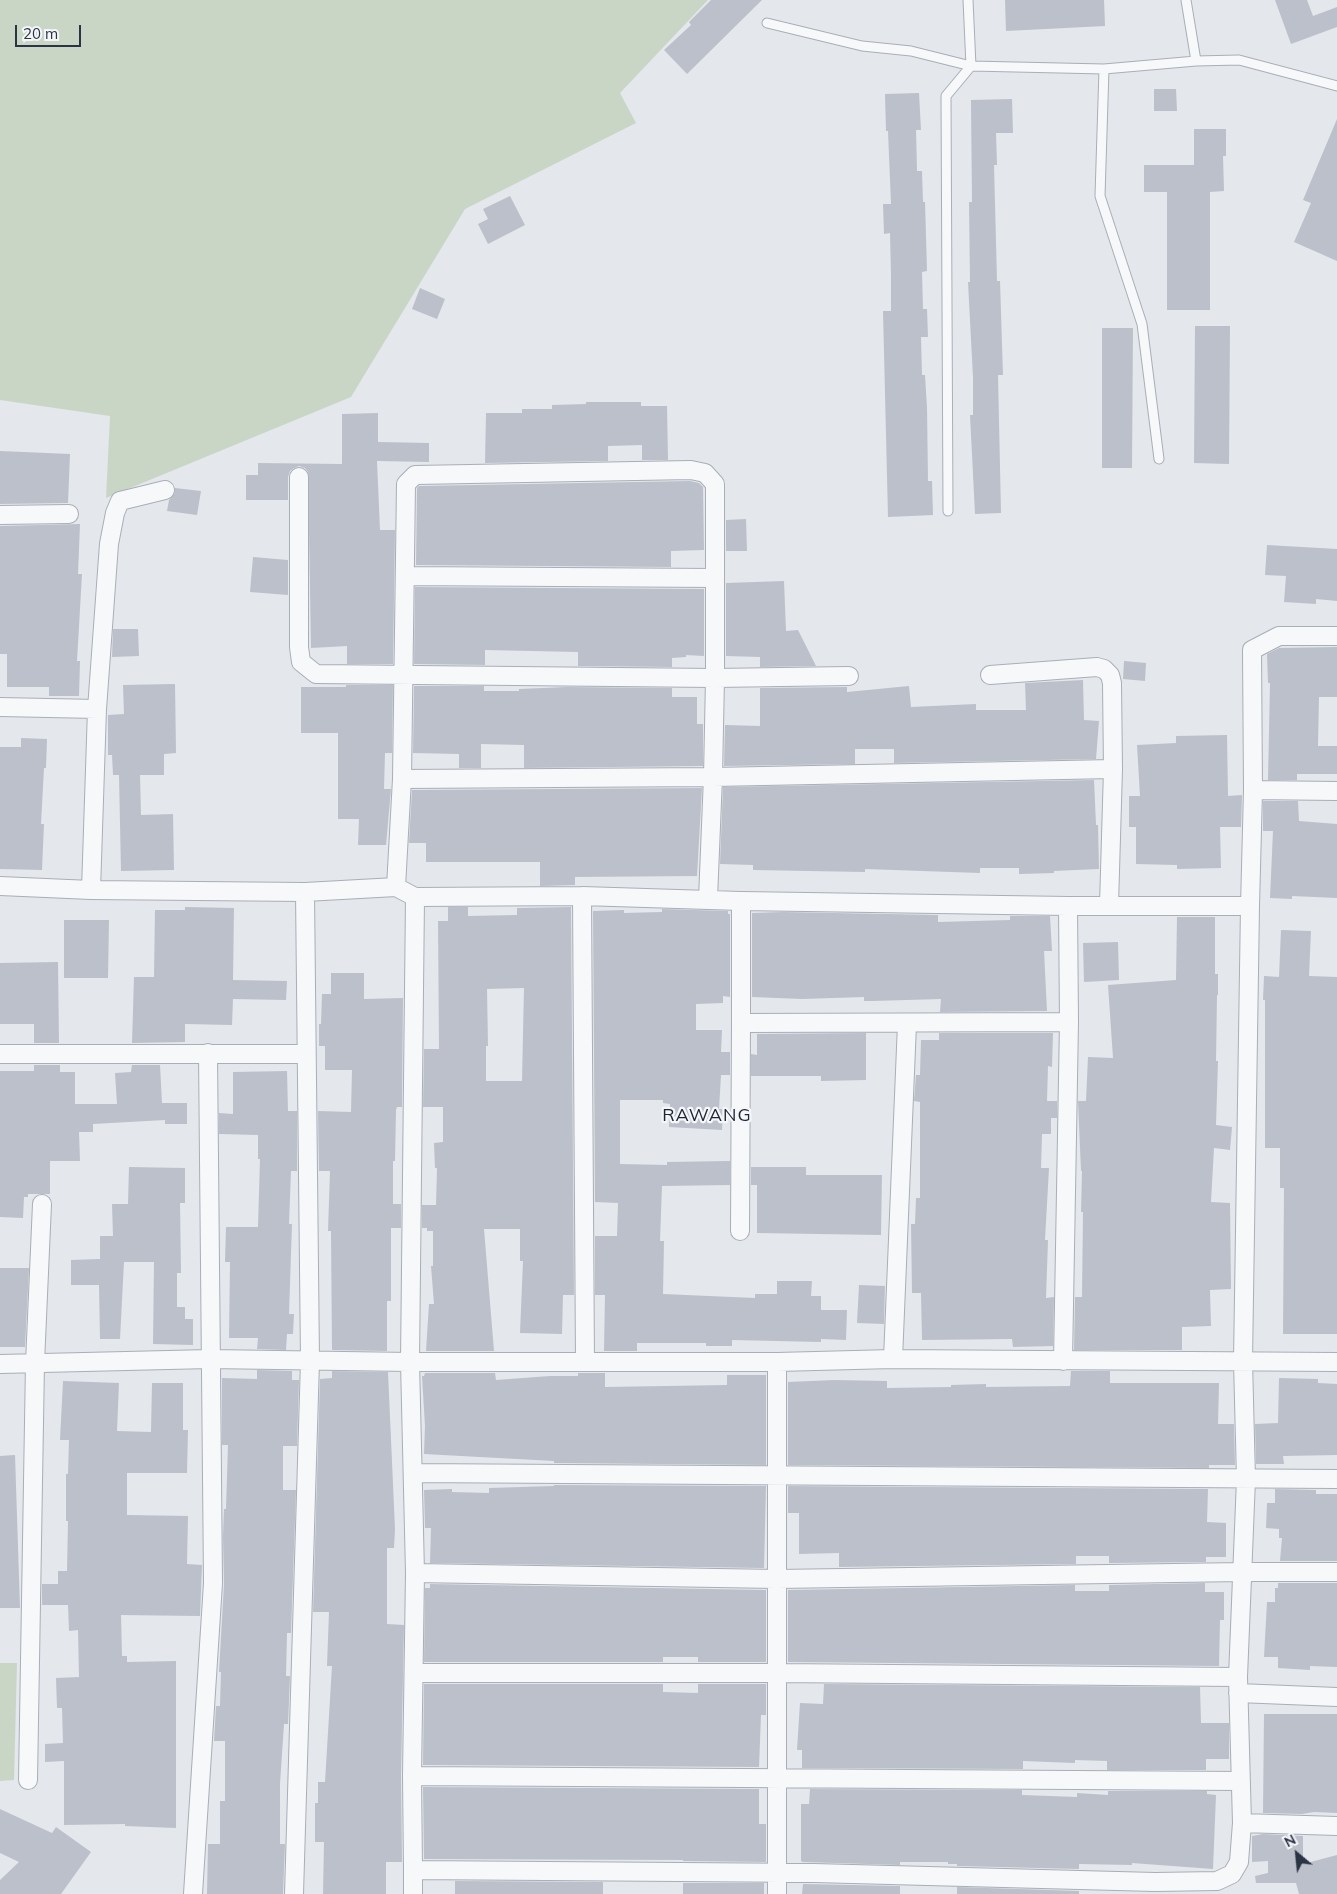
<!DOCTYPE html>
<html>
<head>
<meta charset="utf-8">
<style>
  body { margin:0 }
  #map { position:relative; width:1337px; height:1894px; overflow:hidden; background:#e4e7ec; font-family:Mulish,sans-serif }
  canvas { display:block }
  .north { position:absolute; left:1272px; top:1829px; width:50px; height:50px; -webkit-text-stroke:4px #f4f6f9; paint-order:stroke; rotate:332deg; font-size:14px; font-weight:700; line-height:20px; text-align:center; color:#2b3445 }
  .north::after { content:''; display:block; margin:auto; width:18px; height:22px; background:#2b3445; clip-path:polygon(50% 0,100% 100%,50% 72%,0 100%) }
  .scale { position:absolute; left:15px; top:25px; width:66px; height:22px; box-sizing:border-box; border:2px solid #2b3445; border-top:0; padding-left:6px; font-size:15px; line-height:18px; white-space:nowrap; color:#2b3445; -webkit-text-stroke:4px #f4f6f9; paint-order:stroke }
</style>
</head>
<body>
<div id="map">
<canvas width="1337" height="1894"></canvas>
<div class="north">N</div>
<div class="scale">20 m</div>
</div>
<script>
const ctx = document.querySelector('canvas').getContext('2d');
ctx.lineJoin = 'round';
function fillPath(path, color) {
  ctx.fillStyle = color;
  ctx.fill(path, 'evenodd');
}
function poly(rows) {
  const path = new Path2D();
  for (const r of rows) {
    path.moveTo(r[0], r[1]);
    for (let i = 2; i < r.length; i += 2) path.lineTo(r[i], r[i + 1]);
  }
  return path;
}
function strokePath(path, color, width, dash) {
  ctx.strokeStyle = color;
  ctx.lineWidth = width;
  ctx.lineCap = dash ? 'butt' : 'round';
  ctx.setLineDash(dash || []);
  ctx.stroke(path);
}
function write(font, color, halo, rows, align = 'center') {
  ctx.font = font + ' Mulish,sans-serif';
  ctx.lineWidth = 4.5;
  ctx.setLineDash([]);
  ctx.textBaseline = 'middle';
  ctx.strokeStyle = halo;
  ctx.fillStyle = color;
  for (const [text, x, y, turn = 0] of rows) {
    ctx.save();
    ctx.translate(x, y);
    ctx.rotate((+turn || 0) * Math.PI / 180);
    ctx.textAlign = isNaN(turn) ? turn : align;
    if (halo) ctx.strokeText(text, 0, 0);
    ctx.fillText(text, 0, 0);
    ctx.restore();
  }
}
fillPath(poly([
  [0,0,708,0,620,93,636,123,465,209,351,397,106,498,110,416,0,400],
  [0,1663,17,1663,14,1780,0,1781]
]), '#c9d6c5');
fillPath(poly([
  [711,0,762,0,687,74,664,50,691,25,689,22],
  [1005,0,1104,0,1105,26,1006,31],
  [1275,0,1307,0,1313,16,1337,7,1337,27,1291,44],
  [1154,89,1176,89,1177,111,1154,111],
  [919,93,921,130,916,130,917,171,922,171,923,202,925,202,927,271,922,272,923,309,927,309,928,337,921,337,922,375,925,375,927,408,928,481,932,481,933,515,888,517,883,311,891,311,891,275,890,233,884,234,883,204,891,204,888,131,886,131,885,94],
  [1012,99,1013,133,996,133,997,165,994,165,997,281,1000,281,1003,375,998,375,1001,513,975,514,970,415,973,415,973,378,968,282,970,282,969,202,972,202,971,100],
  [1337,119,1337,261,1294,242,1311,203,1303,200],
  [1194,129,1226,129,1226,156,1223,156,1224,191,1210,192,1210,310,1167,310,1167,192,1144,192,1144,165,1194,165],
  [510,196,525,225,488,244,478,224,488,219,483,209],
  [420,288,445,299,437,319,412,309],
  [1195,326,1230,326,1229,464,1194,463],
  [1102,328,1133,328,1132,468,1102,468],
  [586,402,641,402,641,406,667,406,668,460,642,460,642,445,608,446,608,461,485,463,486,413,522,413,522,409,552,409,552,405,586,404],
  [378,413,378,442,429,443,429,462,377,461,380,530,395,530,393,664,347,664,347,646,311,648,308,472,305,468,299,466,294,468,290,471,288,477,288,500,246,500,246,475,258,475,258,463,342,464,342,414],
  [0,451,70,454,68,503,0,504],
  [690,481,699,483,703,487,704,550,671,551,671,567,416,565,417,488,419,486],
  [175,488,201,491,197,515,167,511,169,500,175,493],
  [746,519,747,551,726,551,726,520],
  [80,524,78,574,82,574,77,661,80,661,79,696,49,696,49,687,7,687,7,654,0,654,0,526],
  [1267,545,1337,549,1337,601,1316,599,1316,604,1284,602,1286,576,1265,575],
  [253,557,288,560,288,595,250,592],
  [784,581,786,631,798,630,816,666,760,667,760,657,726,656,726,583],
  [415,587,704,589,704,656,686,655,686,657,672,658,672,667,578,666,578,652,485,650,485,665,414,664],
  [113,629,138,629,139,656,112,657],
  [1337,647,1337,697,1319,697,1318,746,1337,746,1337,774,1297,774,1297,780,1268,780,1270,683,1268,683,1267,654,1279,648],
  [1124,661,1146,663,1145,681,1123,679],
  [1083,680,1084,720,1099,721,1096,759,894,763,894,749,855,749,855,764,724,766,725,725,760,726,760,688,847,687,847,692,909,686,911,707,976,704,976,710,1026,710,1025,683],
  [175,684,176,753,164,754,164,775,140,775,141,815,173,814,174,870,121,871,119,775,113,775,112,755,108,755,108,715,124,714,123,685],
  [346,685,393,685,392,753,385,753,384,789,391,789,386,845,358,845,359,819,338,819,338,733,301,733,301,687,346,687],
  [414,686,484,686,484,691,519,691,519,689,566,687,672,688,672,697,697,697,697,724,703,724,703,766,524,768,524,745,481,744,481,768,459,768,459,754,413,753],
  [1227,735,1228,796,1242,795,1241,827,1220,827,1221,868,1177,869,1177,865,1136,864,1136,827,1129,827,1129,796,1140,796,1137,745,1176,743,1176,736],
  [21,738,47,739,46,768,44,768,41,824,44,824,42,870,0,869,0,747,21,747],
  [1094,780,1096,825,1098,825,1099,869,1054,871,1054,873,1019,874,1019,868,980,868,980,873,865,869,865,872,753,870,753,865,720,864,723,787],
  [702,788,697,876,575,877,575,885,540,886,540,862,426,862,426,843,409,843,412,790],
  [1263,801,1298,801,1299,821,1337,824,1337,898,1292,896,1292,899,1270,898,1273,831,1263,831],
  [185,907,234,908,233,980,287,981,286,1000,233,999,232,1025,185,1024,185,1042,132,1043,134,977,154,977,155,910,185,910],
  [448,907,468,907,468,916,517,915,517,908,571,907,574,1295,563,1295,562,1334,520,1333,523,1261,520,1261,520,1229,484,1229,494,1351,426,1351,429,1304,434,1304,431,1266,433,1266,433,1231,427,1231,427,1228,422,1228,422,1205,436,1205,437,1168,435,1168,434,1143,443,1142,443,1107,423,1107,424,1049,439,1049,438,921,448,921],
  [524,988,522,1081,486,1081,486,1046,488,1046,487,989],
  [662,909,728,911,728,914,730,914,730,997,723,996,723,1003,696,1004,696,1030,722,1030,721,1052,730,1052,730,1075,721,1075,719,1109,723,1109,722,1130,669,1127,670,1104,663,1103,663,1100,620,1100,620,1164,667,1165,667,1162,730,1161,730,1185,662,1186,660,1241,664,1241,663,1294,755,1298,755,1294,777,1294,777,1281,812,1281,811,1296,821,1296,821,1310,847,1310,846,1340,821,1339,821,1342,732,1340,732,1346,706,1346,706,1343,637,1343,637,1351,604,1351,605,1295,595,1295,595,1236,617,1236,618,1203,595,1202,593,911,624,910,624,913,662,912],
  [783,912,938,915,938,922,1010,920,1010,916,1050,916,1052,951,1044,951,1047,1011,940,1012,941,999,872,1001,864,1001,864,997,802,999,752,997,752,913],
  [1177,917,1215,917,1215,974,1218,974,1218,995,1217,995,1216,1061,1218,1061,1216,1125,1232,1127,1230,1150,1214,1148,1211,1202,1230,1203,1231,1289,1210,1290,1211,1326,1182,1327,1182,1350,1074,1350,1075,1297,1082,1297,1083,1212,1081,1212,1082,1171,1081,1171,1078,1101,1086,1101,1088,1057,1113,1058,1108,985,1176,980],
  [64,920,109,920,108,978,64,978],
  [1281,930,1311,931,1309,976,1337,977,1337,1334,1283,1334,1284,1188,1280,1188,1280,1148,1265,1148,1265,1000,1263,1000,1264,976,1279,977],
  [1118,942,1119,980,1084,982,1083,943],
  [58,962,59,1043,34,1043,34,1024,0,1024,0,963],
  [331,973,364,973,364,999,403,998,402,1107,397,1107,396,1110,395,1161,393,1161,393,1204,401,1204,401,1228,391,1228,391,1301,387,1301,387,1351,332,1350,331,1231,328,1231,330,1171,319,1171,318,1111,351,1112,352,1070,325,1070,325,1046,319,1046,319,1024,321,1024,322,994,331,994],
  [866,1033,866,1080,821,1081,821,1076,751,1076,751,1054,757,1055,757,1034],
  [939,1033,1053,1033,1052,1067,1048,1066,1047,1101,1057,1101,1057,1118,1051,1118,1051,1134,1042,1134,1041,1168,1049,1168,1045,1240,1048,1240,1046,1298,1054,1297,1053,1346,1013,1347,1012,1339,922,1340,921,1293,912,1293,911,1224,915,1224,916,1198,920,1198,920,1102,914,1101,916,1075,920,1075,921,1040,939,1040],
  [34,1065,60,1065,60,1072,75,1072,75,1104,117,1104,115,1073,131,1072,132,1065,160,1065,162,1103,187,1103,187,1124,165,1124,165,1120,93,1124,93,1132,79,1132,80,1161,50,1161,50,1194,28,1194,28,1197,24,1197,23,1218,0,1217,0,1071,34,1071],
  [287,1071,288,1111,297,1111,297,1171,291,1171,289,1224,292,1224,289,1314,294,1314,293,1334,287,1334,286,1350,257,1349,258,1338,229,1338,230,1262,225,1262,226,1227,258,1227,260,1159,258,1159,258,1135,219,1134,219,1113,233,1114,233,1072],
  [129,1167,185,1168,185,1203,180,1203,181,1273,177,1273,177,1307,185,1307,185,1319,193,1319,193,1345,153,1344,154,1262,124,1262,120,1339,100,1339,99,1285,71,1285,71,1260,100,1259,100,1236,113,1236,112,1204,128,1204],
  [751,1167,806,1167,806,1175,882,1175,881,1235,757,1233,757,1185,751,1185],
  [0,1268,29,1268,25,1347,0,1347],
  [859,1285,885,1286,884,1324,857,1323],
  [257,1370,292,1371,292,1380,299,1380,297,1446,283,1446,283,1490,296,1490,291,1633,287,1633,286,1676,290,1676,288,1724,284,1724,280,1784,280,1844,285,1844,283,1894,207,1894,208,1844,220,1844,220,1801,225,1801,225,1741,214,1741,216,1706,220,1706,221,1672,219,1672,224,1584,223,1536,224,1509,226,1509,228,1445,222,1445,222,1378,257,1379],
  [332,1371,388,1372,395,1529,394,1548,387,1548,387,1624,404,1625,401,1776,402,1862,386,1862,386,1894,323,1894,324,1842,315,1842,315,1803,318,1803,318,1782,325,1782,332,1666,327,1666,329,1612,313,1612,320,1379,332,1378],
  [1071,1371,1110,1371,1110,1383,1219,1383,1218,1424,1234,1424,1235,1465,1209,1465,1209,1468,788,1465,788,1382,834,1380,887,1381,887,1388,951,1387,951,1385,986,1384,986,1387,1070,1386],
  [425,1373,495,1373,496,1380,550,1376,578,1376,578,1373,605,1373,605,1387,727,1385,727,1375,766,1375,766,1465,554,1463,554,1461,424,1454,425,1426,422,1376,424,1376],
  [1279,1378,1318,1379,1318,1383,1337,1384,1337,1455,1283,1456,1284,1464,1256,1464,1255,1424,1278,1423],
  [63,1381,119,1383,117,1431,151,1432,152,1383,183,1383,183,1430,188,1430,187,1473,127,1473,127,1515,188,1516,187,1564,202,1565,200,1616,121,1615,122,1656,127,1656,127,1662,176,1661,176,1828,125,1826,125,1824,64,1825,64,1761,45,1762,45,1744,63,1743,62,1708,57,1708,56,1678,79,1677,78,1630,69,1631,68,1605,42,1605,42,1584,58,1584,58,1571,67,1571,68,1521,66,1521,66,1474,68,1474,69,1440,60,1440],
  [15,1455,20,1608,0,1608,0,1456],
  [554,1485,766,1486,764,1568,430,1563,431,1528,425,1528,424,1490,452,1489,452,1492,489,1493,489,1488,554,1486],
  [788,1486,1208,1489,1207,1522,1226,1523,1226,1557,1206,1557,1206,1562,1109,1563,1109,1556,1076,1556,1076,1564,839,1567,839,1553,799,1554,799,1513,788,1513],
  [1275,1489,1316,1490,1316,1494,1337,1494,1337,1561,1280,1561,1282,1538,1279,1538,1279,1529,1266,1528,1267,1503,1275,1503],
  [1205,1583,1205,1592,1224,1592,1224,1620,1220,1620,1219,1666,788,1662,788,1590,1075,1585,1075,1591,1109,1591,1109,1585],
  [1278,1583,1337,1583,1337,1667,1310,1666,1310,1670,1278,1668,1278,1657,1264,1657,1267,1602,1275,1602,1275,1588,1278,1588],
  [430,1584,766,1590,766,1662,698,1662,698,1657,663,1657,663,1662,424,1662,425,1588,430,1588],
  [424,1684,663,1684,663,1692,698,1693,698,1684,766,1684,766,1715,761,1715,759,1767,423,1765],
  [824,1684,1200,1687,1201,1723,1229,1723,1229,1759,1206,1759,1206,1770,1107,1770,1107,1761,1075,1760,1075,1763,1023,1761,1023,1769,802,1768,802,1750,797,1750,800,1703,823,1704],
  [1264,1714,1337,1714,1337,1813,1314,1812,1302,1814,1263,1813],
  [423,1787,759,1789,759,1824,766,1824,766,1862,683,1861,683,1860,424,1859],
  [810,1789,1022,1790,1022,1795,1077,1797,1077,1793,1108,1795,1108,1791,1207,1791,1207,1794,1216,1795,1213,1869,1132,1863,1132,1865,1079,1864,1079,1869,957,1866,957,1864,948,1864,948,1862,900,1862,900,1865,803,1862,801,1861,801,1804,809,1804],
  [0,1809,52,1833,56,1827,91,1852,61,1894,0,1894,0,1880,19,1862,0,1853],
  [1263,1834,1303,1836,1303,1864,1337,1855,1337,1894,1299,1894,1296,1883,1256,1883,1255,1876,1268,1873,1268,1861,1252,1862,1252,1836],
  [455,1881,603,1882,603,1894,455,1894],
  [683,1883,764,1883,764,1894,683,1894],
  [803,1884,900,1886,900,1894,802,1894],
  [957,1887,1079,1891,1079,1894,957,1894]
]), '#bbc0ca');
const service = poly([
  [1186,0,1196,61],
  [767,23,862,46,911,51,971,66,1104,69,1196,61,1239,60,1337,86],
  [1104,69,1100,196,1142,324,1159,459],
  [948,511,946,96,971,66,968,0]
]);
const minor = poly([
  [299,477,299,647,301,662,316,674,715,678,849,676],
  [0,515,69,514],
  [405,576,715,578],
  [990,675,1097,667,1104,669,1110,675,1112,683,1113,769,1109,905],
  [0,707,97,709,109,544,115,513,120,501,165,490],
  [402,779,713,777,1113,769],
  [1253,790,1337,791],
  [0,886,91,890,305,892,396,887,415,897,582,896,741,901,1068,906,1250,906],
  [396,887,402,779,406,484,415,475,691,470,705,473,715,484,715,678,713,777,708,899],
  [91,890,97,709],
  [582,896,585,1362],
  [415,897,410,1362,415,1573,412,1776,413,1870,814,1873,1155,1882,1217,1881,1232,1874,1239,1862,1242,1823,1238,1677,1246,1479,1243,1361,1250,906,1253,790,1252,650,1279,636,1337,636],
  [741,901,741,1023,1069,1022],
  [0,1054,306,1054],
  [740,1231,741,1023],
  [893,1359,907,1024],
  [1063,1361,1069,1022,1068,906],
  [0,1364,210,1359,410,1362,777,1362,893,1359,1337,1362],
  [413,1473,1337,1479],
  [415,1573,777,1579,1241,1572,1337,1572],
  [414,1673,777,1673,1238,1677],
  [1238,1693,1337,1697],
  [412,1776,1241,1781],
  [28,1780,35,1363,42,1204],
  [1242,1823,1337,1826],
  [193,1894,213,1583,208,1053],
  [294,1894,310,1361,305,892],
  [413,1894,413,1870],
  [777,1894,777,1362]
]);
strokePath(service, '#a9aeb7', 11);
strokePath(minor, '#a9aeb7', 20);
strokePath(service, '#f7f8fa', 9);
strokePath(minor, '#f7f8fa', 18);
ctx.letterSpacing = '1px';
write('18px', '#1d2536', '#f4f6f9', [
  ["RAWANG",707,1116]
]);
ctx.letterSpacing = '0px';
</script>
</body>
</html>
